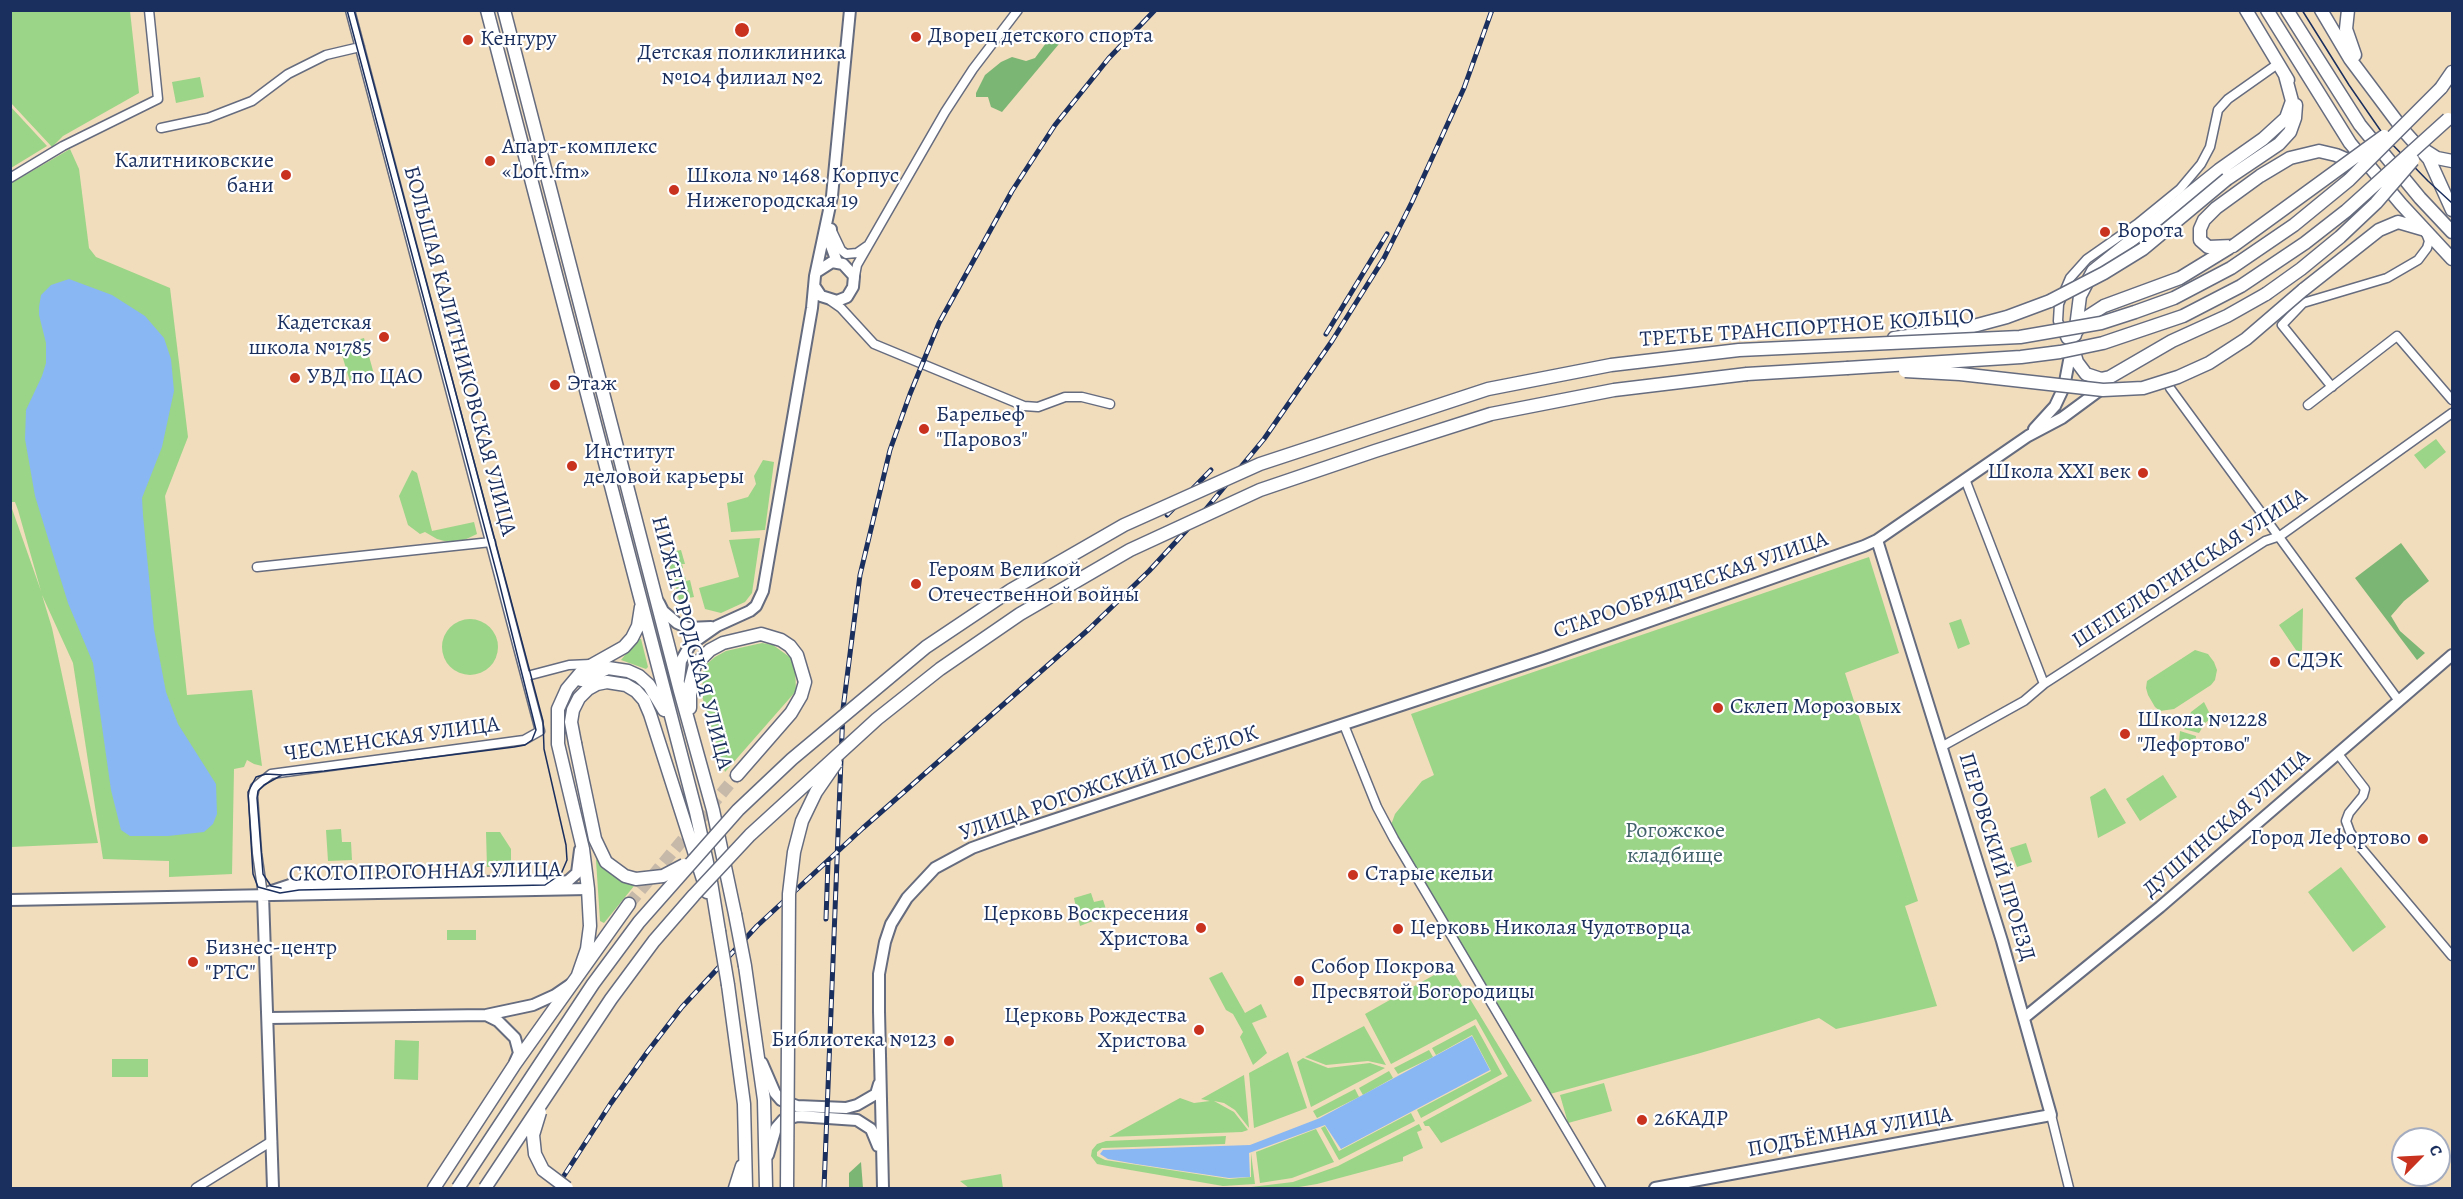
<!DOCTYPE html>
<html>
<head>
<meta charset="utf-8">
<style>
  body { margin:0 }
  #map { position:relative; width:2463px; height:1199px; overflow:hidden; background:#f1dcbc; font-family:Alegreya,serif }
  canvas { display:block }
  .frame { position:absolute; inset:0; border:12px solid #1b2f5e; pointer-events:none }
  .north { position:absolute; left:2391px; top:1127px; width:60px; height:60px; box-sizing:border-box; background:#fff; border:2px solid #a4acbf; border-radius:50%; rotate:66deg; font-size:16px; font-weight:700; line-height:24px; text-align:center; color:#1b2f5e }
  .north::after { content:''; display:block; margin:auto; width:21px; height:27px; background:#c8321e; clip-path:polygon(50% 0,100% 100%,50% 72%,0 100%) }
</style>
</head>
<body>
<div id="map">
<canvas width="2463" height="1199"></canvas>
<div class="frame"></div>
<div class="north">С</div>
</div>
<script>
const ctx = document.querySelector('canvas').getContext('2d');
ctx.lineJoin = 'round';
function fillPath(path, color) {
  ctx.fillStyle = color;
  ctx.fill(path, 'evenodd');
}
function poly(rows) {
  const path = new Path2D();
  for (const r of rows) {
    if (r.length === 3) {
      path.moveTo(r[0] + r[2], r[1]);
      path.arc(r[0], r[1], r[2], 0, 2 * Math.PI);
      continue;
    }
    path.moveTo(r[0], r[1]);
    for (let i = 2; i < r.length; i += 2) path.lineTo(r[i], r[i + 1]);
  }
  return path;
}
function strokePath(path, color, width, dash) {
  ctx.strokeStyle = color;
  ctx.lineWidth = width;
  ctx.lineCap = dash ? 'butt' : 'round';
  ctx.setLineDash(dash || []);
  ctx.stroke(path);
}
function write(font, color, halo, rows, align = 'center') {
  ctx.font = font + ' Alegreya,serif';
  ctx.lineWidth = 4.5;
  ctx.setLineDash([]);
  ctx.textBaseline = 'middle';
  ctx.strokeStyle = halo;
  ctx.fillStyle = color;
  for (const [text, x, y, turn = 0] of rows) {
    ctx.save();
    ctx.translate(x, y);
    ctx.rotate((+turn || 0) * Math.PI / 180);
    ctx.textAlign = isNaN(turn) ? turn : align;
    if (halo) ctx.strokeText(text, 0, 0);
    ctx.fillText(text, 0, 0);
    ctx.restore();
  }
}
fillPath(poly([
  [10,11,130,11,139,93,63,136,52,147,11,103],
  [200,77,204,97,176,103,172,82],
  [10,106,47,146,11,168,10,168],
  [70,149,79,169,89,248,96,257,170,288,188,437,165,496,187,695,252,690,262,766,254,764,247,760,244,767,234,769,232,874,169,877,169,861,103,859,73,663,42,595,52,628,98,843,11,847,11,506,41,591,18,510,15,502,11,502,10,184],
  [364,338,375,378,351,385,339,345],
  [2436,439,2446,452,2425,469,2414,455],
  [763,460,774,462,765,530,731,532,727,503,748,497,756,484,754,476],
  [412,470,417,473,432,531,474,522,477,534,460,542,452,543,437,539,425,532,420,534,408,525,399,496],
  [760,538,752,593,745,602,721,613,705,609,699,588,739,577,729,540],
  [681,550,685,564,682,564,683,568,671,571,666,553],
  [1869,557,1899,653,1845,673,1918,901,1905,906,1937,1006,1836,1029,1819,1018,1697,1054,1550,1094,1391,825,1395,814,1422,781,1434,775,1411,714],
  [685,576,686,581,690,580,694,597,679,600,674,579],
  [2303,608,2302,650,2298,653,2279,625],
  [1961,619,1970,644,1958,649,1949,623],
  [470,647,28],
  [638,639,641,639,648,667,646,669,621,660],
  [762,643,773,645,791,658,795,667,796,691,725,772,702,696,703,672,707,664,715,657,726,651],
  [2195,650,2208,654,2214,662,2217,670,2215,680,2211,685,2174,709,2160,711,2155,707,2148,695,2146,688,2147,681],
  [2204,702,2212,718,2205,723,2199,733,2184,729,2191,712],
  [2180,731,2196,736,2194,749,2178,750],
  [2163,775,2177,797,2140,821,2126,799],
  [2105,788,2126,823,2098,838,2090,797],
  [341,829,342,842,351,842,352,860,328,861,326,830],
  [486,832,500,832,511,849,511,866,487,867],
  [2026,843,2032,862,2017,867,2010,848],
  [601,856,621,880,634,886,604,923,600,921,596,860],
  [2341,867,2386,927,2353,952,2308,892],
  [1091,893,1094,902,1103,900,1108,915,1080,926,1074,898],
  [447,930,476,930,476,940,447,940],
  [1450,966,1532,1101,1441,1143,1429,1126,1425,1126,1423,1122,1508,1076,1476,1019,1391,1064,1365,1014],
  [1222,972,1245,1013,1261,1004,1267,1017,1252,1023,1267,1053,1253,1065,1240,1037,1243,1032,1233,1014,1226,1010,1209,978],
  [1475,1025,1502,1074,1421,1118,1417,1110,1491,1071,1472,1035,1436,1055,1432,1048],
  [1364,1026,1386,1065,1368,1061,1326,1065,1305,1057],
  [395,1040,419,1041,418,1080,394,1079],
  [1429,1050,1433,1057,1398,1074,1394,1068],
  [1288,1052,1307,1108,1254,1128,1249,1073],
  [1303,1058,1328,1068,1370,1063,1385,1068,1311,1107,1297,1062],
  [112,1059,148,1059,148,1077,112,1077],
  [1389,1071,1393,1078,1363,1095,1359,1088],
  [1244,1075,1249,1128,1235,1110,1224,1103,1214,1101,1234,1112,1248,1130,1242,1132,1109,1137,1180,1098,1194,1103,1210,1101,1201,1099],
  [1604,1083,1612,1111,1568,1123,1560,1095],
  [1355,1089,1359,1097,1317,1118,1313,1111],
  [1411,1113,1415,1121,1339,1160,1321,1128,1325,1126,1339,1151],
  [1419,1124,1422,1130,1417,1132,1423,1148,1403,1157,1403,1161,1317,1184,1293,1188,1243,1188,1293,1182,1338,1166],
  [1316,1129,1334,1162,1292,1178,1260,1183,1256,1152],
  [1226,1136,1225,1144,1102,1148,1097,1152,1097,1156,1105,1160,1229,1179,1251,1177,1251,1153,1255,1184,1223,1186,1113,1167,1097,1164,1091,1156,1092,1150,1097,1144,1106,1141],
  [1001,1174,1003,1188,969,1188,960,1181]
]), '#9bd587');
fillPath(poly([
  [1058,32,1064,38,1002,112,991,107,988,97,976,97,976,93,985,75,1001,62,1012,57,1026,61,1035,58,1049,39,1051,33],
  [2401,543,2429,581,2404,601,2391,616,2400,631,2425,653,2417,660,2355,578],
  [861,1162,863,1188,849,1188,849,1173]
]), '#7cb674');
fillPath(poly([
  [69,279,112,295,145,316,164,338,171,359,174,391,162,447,142,498,143,515,154,629,166,692,178,724,216,784,217,814,213,824,204,832,168,836,130,836,121,830,111,790,93,663,68,603,35,496,25,439,26,410,42,376,46,363,46,343,39,315,39,307,41,295,51,285],
  [1472,1036,1490,1070,1341,1149,1325,1125,1249,1153,1250,1177,1229,1178,1136,1164,1108,1159,1100,1154,1103,1150,1250,1145,1320,1118]
]), '#88b7f3');
strokePath(poly([
  [629,904,737,775]
]), '#c6b9a9', 12, [12, 6]);
const minor = poly([
  [161,128,208,118,252,101,288,74,326,55,360,47],
  [10,178,63,146,158,99,149,10],
  [832,231,841,250,846,254,857,253,867,246],
  [854,281,857,265,945,112,973,69,1018,10],
  [831,301,841,308,874,344,1024,406,1038,407,1065,397,1082,397,1110,404],
  [2073,343,2066,339,2058,321,2059,304,2070,278,2087,259,2137,224,2180,189,2201,164,2210,147,2218,110,2228,99,2279,63],
  [2332,387,2282,325,2303,303,2387,278,2418,260,2427,248,2429,241,2426,233],
  [2170,388,2399,701],
  [2308,405,2397,336,2452,400],
  [1965,479,2044,684],
  [257,567,491,542],
  [527,676,569,665,591,664],
  [1344,725,1377,807,1394,839,1601,1188],
  [1941,747,2024,701,2044,684,2265,541,2280,536,2452,413],
  [2338,754,2365,789,2363,796,2349,813,2346,821,2350,832,2362,849,2452,956],
  [263,895,257,853,253,796,255,787,271,774,524,740,540,731,350,10],
  [2051,1115,2069,1188],
  [196,1188,272,1141]
]);
const tertiary = poly([
  [831,229,830,243,837,262],
  [815,287,821,296,837,301,847,297,853,287,854,276,843,264,832,262,818,271],
  [2034,429,2055,406,2064,387,2072,345],
  [659,603,663,611,677,623,688,628,711,627],
  [679,679,681,661,690,645,717,626,750,611,756,606,763,591,812,308,815,276,832,196,850,10],
  [269,892,290,885,545,881,562,882,568,881,577,873,580,850],
  [263,895,273,1188],
  [10,900,588,889],
  [486,1015,498,1021,515,1038,519,1053,515,1062],
  [269,1018,486,1015,533,1005,555,995,571,984],
  [2024,1018,2160,907,2452,655],
  [762,1063,775,1093,781,1100,797,1106,846,1108,857,1105,876,1094,879,1084],
  [768,1155,776,1128,783,1120,798,1116,857,1120,871,1129,878,1146],
  [883,1188,879,1011,879,974,885,942,891,924,907,898,935,868,972,848,1008,835,1544,658,1864,546,1877,540,2028,436,2062,418,2104,387],
  [1655,1188,2051,1115,2002,941,1877,540]
]);
const primary = poly([
  [487,10,696,812,710,876,719,931],
  [504,10,680,691,713,810,735,914],
  [2246,10,2288,80],
  [2267,10,2350,143,2401,204,2452,259],
  [2287,10,2360,125,2420,198,2452,232],
  [2321,10,2350,59,2404,131,2429,159,2452,210],
  [2348,10,2346,29,2355,55],
  [2441,88,2452,72],
  [2426,151,2437,158,2452,161],
  [2227,179,2279,144,2290,132,2295,118,2296,105],
  [2233,246,2208,247,2200,240,2200,229,2204,220,2216,208,2260,176,2290,158,2319,151,2336,155,2357,164],
  [2303,290,2379,230,2398,222,2422,229],
  [2076,332,2084,319,2104,306,2180,278,2229,248],
  [2075,335,2080,296,2093,271,2219,170,2263,139,2286,118,2292,101,2285,75],
  [1894,338,1966,328,2007,317,2050,301],
  [2072,346,2077,362,2086,374,2101,379,2110,377,2172,341,2227,316,2266,294],
  [1747,374,1847,368],
  [581,680,608,668,628,671,639,676,649,685,664,710],
  [690,708,690,685,695,665,710,650,723,643,761,634,781,640,790,646,797,655,805,682,801,696,791,713,737,775],
  [575,743,571,722,573,710,579,698,588,689,597,684,607,682,626,685,636,691,644,700,650,714,707,892],
  [745,966,764,1100,766,1188],
  [578,975,587,949,590,926,588,889,583,849,558,744,558,709,567,689,583,670,624,647,632,638,638,626,641,607],
  [728,985,744,1104,746,1188],
  [434,1188,515,1064,629,904],
  [735,1188,742,1166]
]);
strokePath(minor, '#666c7f', 11);
strokePath(tertiary, '#666c7f', 14);
strokePath(primary, '#666c7f', 15);
strokePath(minor, '#fff', 8);
strokePath(tertiary, '#fff', 10);
strokePath(primary, '#fff', 12);
strokePath(poly([
  [347,10,498,578,536,730,532,740,525,745,514,747,324,771,283,775,266,774,256,777,248,792,253,874,258,887,280,893,299,890,545,885,561,874,567,860,566,845,544,749,543,721,354,10],
  [2302,10,2349,85,2385,137,2428,181,2452,203],
  [281,888,271,886,263,874,257,798,258,791,264,785,282,775]
]), '#1b2f5e', 1.5);
const rail = poly([
  [1326,334,1387,234],
  [1167,515,1211,470],
  [826,919,828,862],
  [556,1188,611,1103,648,1051,682,1007,757,926,863,828,1089,629,1149,571,1206,509,1264,439,1332,341,1384,258,1412,202,1464,88,1492,10],
  [824,1188,843,709,860,575,890,450,910,394,939,323,1012,191,1055,125,1109,58,1155,10]
]);
strokePath(rail, '#1b2f5e', 5);
strokePath(rail, '#fff', 3, [9]);
const primaryBridge = poly([
  [2233,246,2384,136],
  [2266,294,2301,269,2340,237,2376,203,2413,160],
  [2050,301,2104,273,2143,249,2227,179],
  [1847,368,2021,357,2060,352,2103,343,2183,316,2241,286,2305,243,2346,211,2448,119],
  [1905,371,1960,374,2103,390,2143,388,2178,377,2209,363,2246,339,2303,290],
  [575,743,595,839,606,862,625,876,636,879,663,876,684,865],
  [735,914,745,966],
  [719,931,728,985],
  [540,1112,533,1135,535,1154,543,1170,567,1188],
  [458,1188,593,984,639,922,738,810,792,759,926,647,1011,590,1124,525,1260,464,1488,389,1611,365,1739,350,2020,337,2101,323,2135,312,2174,298,2231,268,2294,225,2349,180,2441,88],
  [485,1188,611,999,654,941,694,895,750,835,877,719,940,669,1020,614,1130,550,1260,490,1375,451,1491,414,1614,390,1747,374],
  [787,1188,789,894,794,852,802,821,816,792,836,763]
]);
strokePath(primaryBridge, '#666c7f', 15, []);
strokePath(primaryBridge, '#fff', 12);
for (const [x, y, r, color] of [
  [742,30,8,"#c8321e"],
  [916,37,6,"#c8321e"],
  [468,40,6,"#c8321e"],
  [490,161,6,"#c8321e"],
  [286,175,6,"#c8321e"],
  [674,190,6,"#c8321e"],
  [2105,232,6,"#c8321e"],
  [384,337,6,"#c8321e"],
  [295,378,6,"#c8321e"],
  [555,385,6,"#c8321e"],
  [924,429,6,"#c8321e"],
  [572,466,6,"#c8321e"],
  [2143,473,6,"#c8321e"],
  [916,584,6,"#c8321e"],
  [2275,662,6,"#c8321e"],
  [1718,708,6,"#c8321e"],
  [2125,734,6,"#c8321e"],
  [2423,839,6,"#c8321e"],
  [1353,875,6,"#c8321e"],
  [1201,928,6,"#c8321e"],
  [1398,929,6,"#c8321e"],
  [193,962,6,"#c8321e"],
  [1299,981,6,"#c8321e"],
  [1199,1030,6,"#c8321e"],
  [949,1041,6,"#c8321e"],
  [1642,1120,6,"#c8321e"]
]) {
  const dot = new Path2D();
  dot.arc(x, y, r, 0, 2 * Math.PI);
  ctx.fillStyle = color;
  ctx.fill(dot);
  strokePath(dot, '#fff', 2);
}
write('22px', '#1b2f5e', '#fff', [
  ["Дворец детского спорта",928,37],
  ["Кенгуру",480,40],
  ["Детская поликлиника",742,54,"center"],
  ["№104 филиал №2",742,79,"center"],
  ["Апарт-комплекс",502,148],
  ["«Loft.fm»",502,173],
  ["Калитниковские",274,162,"right"],
  ["бани",274,187,"right"],
  ["Школа № 1468. Корпус",686,177],
  ["Нижегородская 19",686,202],
  ["Ворота",2117,232],
  ["Кадетская",372,324,"right"],
  ["школа №1785",372,349,"right"],
  ["УВД по ЦАО",307,378],
  ["Этаж",567,385],
  ["Барельеф",936,416],
  ["\"Паровоз\"",936,441],
  ["Институт",584,453],
  ["деловой карьеры",584,478],
  ["Школа XXI век",2131,473,"right"],
  ["Героям Великой",928,571],
  ["Отечественной войны",928,596],
  ["СДЭК",2287,662],
  ["Склеп Морозовых",1730,708],
  ["Школа №1228",2137,721],
  ["\"Лефортово\"",2137,746],
  ["Город Лефортово",2411,839,"right"],
  ["Старые кельи",1365,875],
  ["Церковь Воскресения",1189,915,"right"],
  ["Христова",1189,940,"right"],
  ["Церковь Николая Чудотворца",1410,929],
  ["Бизнес-центр",205,949],
  ["\"РТС\"",205,974],
  ["Собор Покрова",1311,968],
  ["Пресвятой Богородицы",1311,993],
  ["Церковь Рождества",1187,1017,"right"],
  ["Христова",1187,1042,"right"],
  ["Библиотека №123",937,1041,"right"],
  ["26КАДР",1654,1120]
], 'left');
write('22px', '#1b2f5e', '#fff', [
  ["ТРЕТЬЕ ТРАНСПОРТНОЕ КОЛЬЦО",1807,329,-4],
  ["БОЛЬШАЯ КАЛИТНИКОВСКАЯ УЛИЦА",459,351,75],
  ["ШЕПЕЛЮГИНСКАЯ УЛИЦА",2190,569,-33],
  ["СТАРООБРЯДЧЕСКАЯ УЛИЦА",1691,586,-19],
  ["НИЖЕГОРОДСКАЯ УЛИЦА",691,643,75],
  ["ЧЕСМЕНСКАЯ УЛИЦА",392,740,-8],
  ["УЛИЦА РОГОЖСКИЙ ПОСЁЛОК",1109,784,-19],
  ["ДУШИНСКАЯ УЛИЦА",2227,824,-41],
  ["ПЕРОВСКИЙ ПРОЕЗД",1996,857,73],
  ["СКОТОПРОГОННАЯ УЛИЦА",425,873,-1],
  ["ПОДЪЁМНАЯ УЛИЦА",1850,1133,-10]
]);
write('22px', '#41616a', '#fff', [
  ["Рогожское",1675,832],
  ["кладбище",1675,857]
]);
</script>
</body>
</html>
